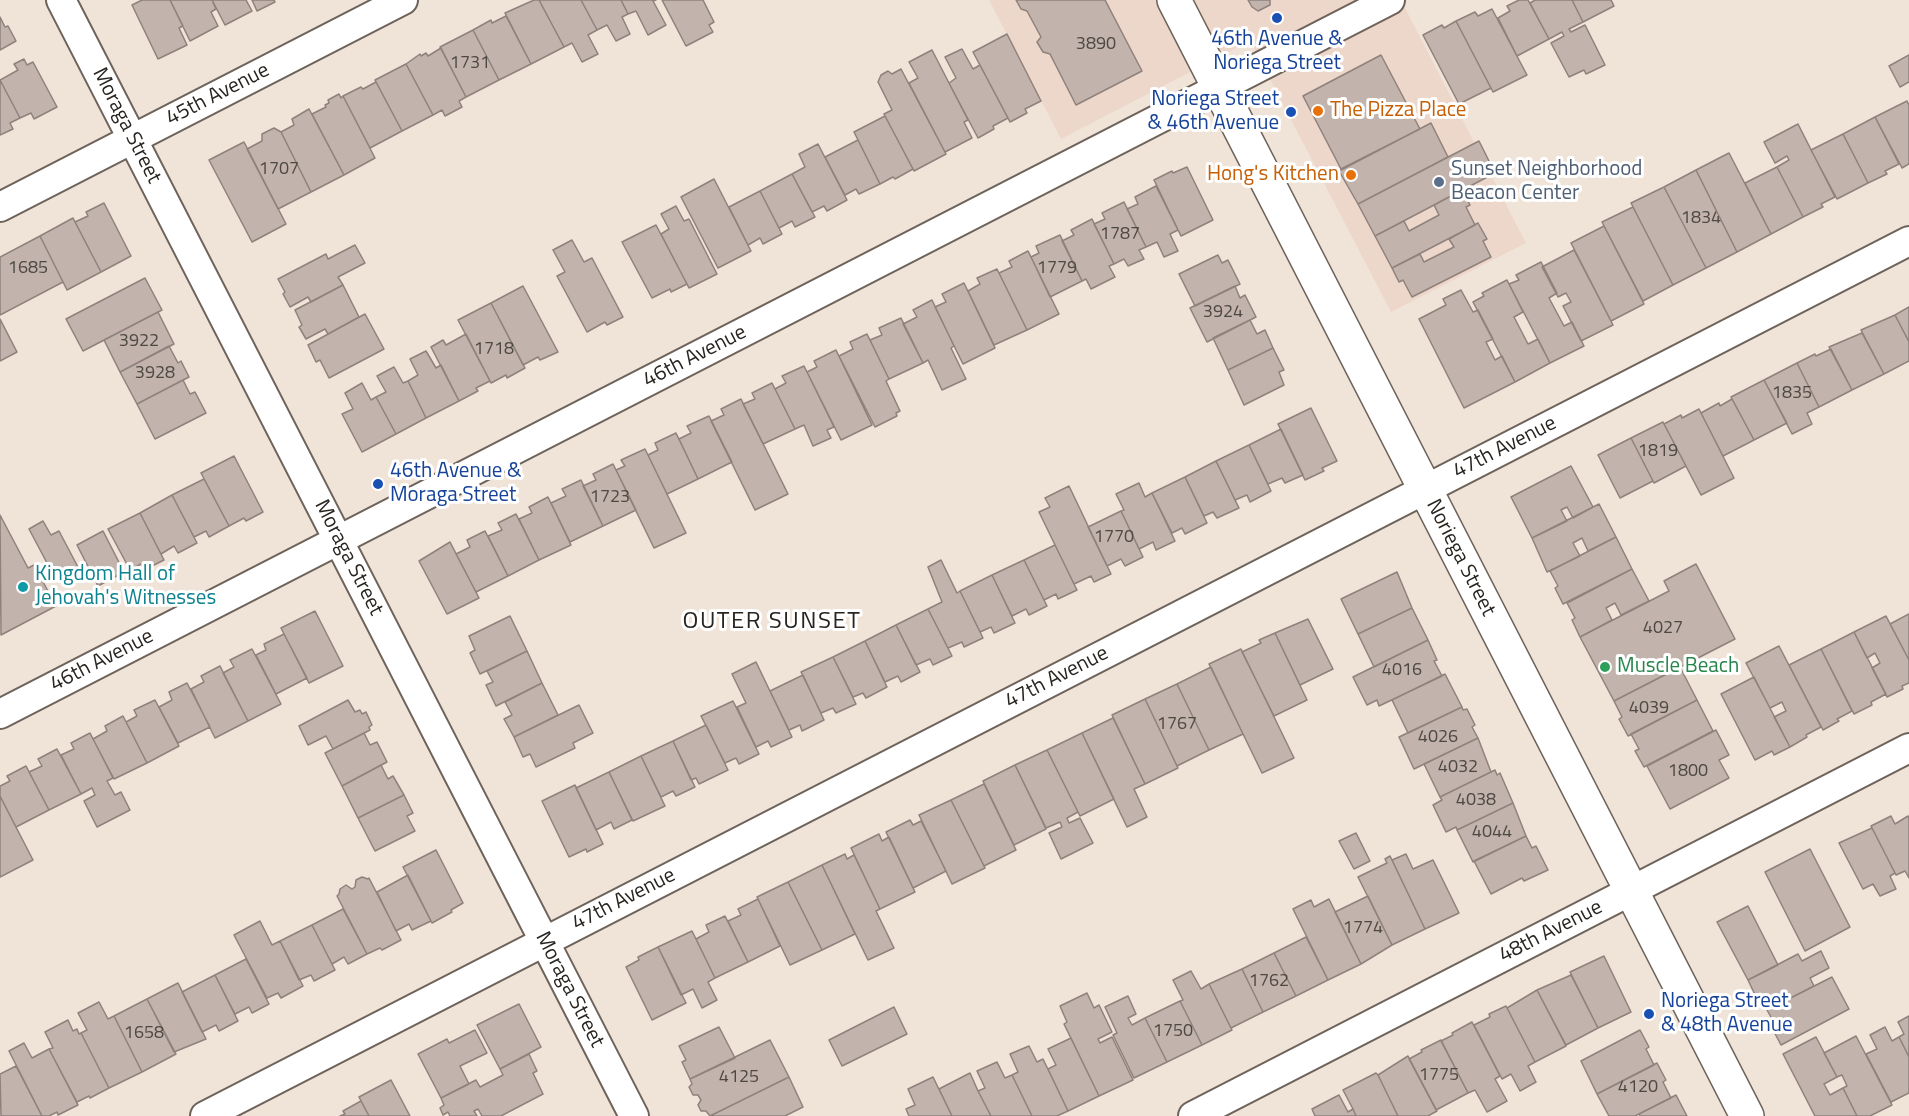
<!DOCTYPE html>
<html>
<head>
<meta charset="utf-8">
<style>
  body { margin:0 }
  canvas { display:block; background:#f0e4d9 }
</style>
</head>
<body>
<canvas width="1909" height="1116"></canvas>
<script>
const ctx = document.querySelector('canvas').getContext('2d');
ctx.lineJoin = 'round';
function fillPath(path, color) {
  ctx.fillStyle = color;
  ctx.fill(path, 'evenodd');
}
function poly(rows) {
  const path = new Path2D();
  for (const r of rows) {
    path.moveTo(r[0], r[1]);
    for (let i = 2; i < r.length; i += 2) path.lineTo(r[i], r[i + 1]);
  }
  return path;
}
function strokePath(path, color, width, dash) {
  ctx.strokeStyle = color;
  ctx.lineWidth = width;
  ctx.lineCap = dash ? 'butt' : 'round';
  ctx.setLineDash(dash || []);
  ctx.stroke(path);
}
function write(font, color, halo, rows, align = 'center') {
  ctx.font = font + ' "Titillium Web",sans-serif';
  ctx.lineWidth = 6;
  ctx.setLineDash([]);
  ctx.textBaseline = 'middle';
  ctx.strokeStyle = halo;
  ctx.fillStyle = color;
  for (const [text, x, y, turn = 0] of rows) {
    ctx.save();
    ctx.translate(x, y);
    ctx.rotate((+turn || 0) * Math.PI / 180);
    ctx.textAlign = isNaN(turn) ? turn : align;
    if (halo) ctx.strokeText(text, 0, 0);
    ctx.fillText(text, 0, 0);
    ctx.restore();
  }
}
fillPath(poly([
  [989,0,1401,0,1526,243,1391,312,1250,41,1061,139]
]), '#edd7cb');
const building = poly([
  [142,0,170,0,183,26,179,28,187,45,158,59,132,5,142,0],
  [170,0,212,0,216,9,211,12,218,26,190,41,170,0],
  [212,0,246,0,252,11,225,25,212,0],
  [252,0,274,0,275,2,257,11,252,0],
  [534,0,539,0,564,47,531,64,505,13,534,0],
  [539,0,581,0,597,30,588,35,598,54,582,62,572,43,564,47,539,0],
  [581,0,621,0,628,14,622,17,630,34,616,41,607,25,597,30,581,0],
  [621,0,656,0,653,1,666,25,648,35,636,11,628,14,621,0],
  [662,0,703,0,714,22,709,25,713,32,686,46,662,0],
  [1016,0,1105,0,1142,71,1076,105,1050,54,1043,52,1037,42,1041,37,1027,11,1021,9,1016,0],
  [1248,0,1270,0,1270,5,1258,11,1252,7,1248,0],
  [1519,0,1528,0,1549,39,1517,56,1498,18,1510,11,1507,6,1519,0],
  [1535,0,1572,0,1583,22,1569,29,1571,32,1585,25,1605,65,1586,74,1584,70,1569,77,1551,43,1564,36,1562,32,1549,39,1530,3,1535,0],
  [1572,0,1611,0,1614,6,1583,22,1572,0],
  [1492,9,1527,75,1493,92,1456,21,1475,12,1478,16,1492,9],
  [506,16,531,64,499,80,473,30,491,20,492,23,506,16],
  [0,17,5,27,8,26,16,41,0,50,0,17],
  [1456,21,1491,88,1459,104,1423,35,1442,25,1444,28,1456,21],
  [473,30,499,80,466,97,440,47,473,30],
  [1007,34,1041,101,1025,109,1027,113,1010,122,973,52,1007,34],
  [441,48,466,97,459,101,462,107,445,116,442,110,433,115,406,64,420,54,421,56,426,53,428,56,441,48],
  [962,49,973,69,980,65,1008,118,993,126,994,129,978,138,949,83,956,78,945,57,962,49],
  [932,50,968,120,964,122,972,138,945,152,909,83,918,78,909,62,932,50],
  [1381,55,1420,129,1341,169,1303,96,1381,55],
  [1909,55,1909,82,1900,87,1889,66,1909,55],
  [24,59,27,65,33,62,57,107,34,119,31,113,20,118,0,80,18,70,14,64,24,59],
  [406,64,433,115,402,131,375,80,406,64],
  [901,69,946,154,914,171,884,114,892,110,878,82,881,75,888,71,892,74,901,69],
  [0,80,20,118,10,123,13,129,0,135,0,80],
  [376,82,402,131,370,148,343,96,361,87,363,89,376,82],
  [339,94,341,98,343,96,375,158,344,175,312,114,326,107,325,105,329,103,328,100,339,94],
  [1907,101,1909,105,1909,164,1902,168,1875,117,1907,101],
  [309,109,344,175,311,192,281,132,294,125,292,119,309,109],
  [885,116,913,169,895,179,893,177,880,184,854,132,885,116],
  [1875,117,1899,164,1885,171,1887,174,1868,183,1843,134,1875,117],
  [1431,123,1448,157,1358,204,1339,171,1431,123],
  [1798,124,1835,197,1821,204,1823,207,1803,217,1777,167,1789,160,1787,156,1775,163,1764,142,1798,124],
  [274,128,281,132,311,192,278,209,247,149,262,141,262,134,274,128],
  [1843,134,1868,183,1837,199,1811,150,1843,134],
  [858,140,880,184,859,194,856,189,845,195,825,157,858,140],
  [1479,141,1495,173,1375,236,1358,204,1479,141],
  [244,142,286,224,252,242,209,160,244,142],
  [818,144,847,200,827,211,824,206,812,212,792,174,805,167,799,154,818,144],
  [1729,153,1771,234,1737,252,1696,170,1729,153],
  [1187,167,1213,220,1181,236,1154,180,1172,171,1173,173,1187,167],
  [1777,167,1803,217,1771,234,1745,183,1777,167],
  [1696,170,1737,252,1706,268,1664,187,1696,170],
  [792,174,815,217,795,227,792,221,779,228,760,191,792,174],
  [714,179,751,251,718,268,681,197,714,179],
  [1156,186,1178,230,1170,234,1178,251,1164,257,1157,242,1146,247,1127,209,1138,204,1135,197,1156,186],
  [1664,187,1706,268,1673,285,1631,203,1664,187],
  [1462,190,1470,205,1466,207,1475,225,1392,268,1375,236,1404,221,1409,231,1439,215,1434,205,1462,190],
  [760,191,782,234,763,244,760,238,748,245,729,207,760,191],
  [1124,202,1146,247,1139,250,1144,259,1128,266,1124,259,1114,264,1094,224,1105,219,1102,213,1124,202],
  [104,203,131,256,101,272,75,222,88,216,86,212,104,203],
  [676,206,684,221,689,219,717,274,689,288,661,234,669,229,661,214,676,206],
  [1633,207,1673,285,1643,301,1602,222,1633,207],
  [73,218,101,272,67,290,40,236,73,218],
  [1092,219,1114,264,1109,266,1115,277,1091,289,1086,279,1082,281,1062,241,1074,235,1071,230,1092,219],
  [1478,223,1487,239,1483,241,1491,257,1412,297,1403,280,1399,282,1392,268,1420,254,1424,262,1454,247,1449,239,1478,223],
  [656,225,687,284,671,292,670,289,652,298,622,242,656,225],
  [1604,226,1644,304,1611,321,1571,243,1604,226],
  [1060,235,1082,281,1050,297,1031,257,1039,253,1036,246,1060,235],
  [40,236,63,282,0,315,0,257,40,236],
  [572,240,584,262,592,258,623,317,607,325,605,322,587,332,557,276,565,272,553,250,572,240],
  [355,245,365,263,338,277,343,285,311,302,308,297,290,307,283,294,285,292,278,279,326,254,328,259,355,245],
  [1574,250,1613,325,1581,341,1563,306,1571,302,1566,293,1558,297,1542,267,1574,250],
  [1028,251,1059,314,1027,330,999,273,1012,267,1009,261,1028,251],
  [1218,255,1222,263,1228,260,1240,284,1195,306,1179,274,1218,255],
  [1541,262,1557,293,1549,298,1564,326,1572,322,1584,346,1550,363,1509,284,1519,280,1516,275,1541,262],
  [997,269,1027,330,994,345,968,291,980,284,977,278,997,269],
  [145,278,162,310,83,351,66,319,145,278],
  [1507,280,1523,312,1514,317,1528,344,1538,339,1550,363,1515,382,1473,302,1484,296,1482,293,1507,280],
  [964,283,995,348,963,364,935,307,946,302,942,294,964,283],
  [343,285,359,317,328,334,325,329,306,339,299,327,302,325,295,310,343,285],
  [523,286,558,352,540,360,538,357,523,365,491,303,523,286],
  [1235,286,1240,298,1245,295,1256,317,1207,342,1190,308,1235,286],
  [1461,290,1473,312,1478,310,1493,339,1486,342,1495,360,1502,356,1515,382,1464,408,1419,319,1446,305,1443,299,1461,290],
  [932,300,954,346,951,348,966,379,942,390,928,360,923,363,903,324,917,317,913,310,932,300],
  [491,303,525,368,507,378,506,375,491,383,458,320,491,303],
  [1909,307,1909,342,1895,315,1909,307],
  [158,312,174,344,120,372,104,340,158,312],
  [365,314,384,349,329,378,320,360,316,362,308,345,365,314],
  [1895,315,1909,342,1909,361,1884,374,1861,330,1895,315],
  [901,318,923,363,889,379,870,340,882,335,879,328,901,318],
  [0,319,17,352,0,361,0,319],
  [1250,320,1257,334,1265,330,1273,348,1228,370,1213,338,1250,320],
  [1862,333,1884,374,1852,390,1829,347,1862,333],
  [466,334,490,381,476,388,478,391,459,401,431,347,443,340,446,345,466,334],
  [867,334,889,379,886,381,900,411,896,413,897,416,875,427,839,356,853,349,850,342,867,334],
  [169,346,178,363,181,361,189,377,137,404,120,372,169,346],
  [1273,348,1284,370,1279,372,1284,385,1244,405,1228,370,1273,348],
  [1831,349,1852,390,1819,407,1797,363,1815,354,1816,356,1831,349],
  [836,350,872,425,841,440,807,372,817,367,814,361,836,350],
  [426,351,436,368,441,365,459,401,426,418,408,381,418,375,410,359,426,351],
  [1797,363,1819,407,1807,413,1812,424,1792,434,1764,380,1797,363],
  [804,366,834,427,827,430,831,438,813,446,804,425,795,429,775,389,786,383,782,376,804,366],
  [394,367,403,383,408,381,426,418,396,434,376,397,386,392,377,376,394,367],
  [183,380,190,394,195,392,206,413,155,439,137,404,183,380],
  [1764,380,1787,423,1754,440,1731,397,1764,380],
  [362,383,371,400,376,397,396,434,362,452,342,414,353,409,345,393,362,383],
  [772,383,795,429,763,444,743,404,755,399,752,393,772,383],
  [741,399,788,494,755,510,711,421,724,415,721,409,741,399],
  [1732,399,1754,440,1723,456,1701,413,1719,403,1720,406,1732,399],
  [1311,408,1337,461,1322,468,1324,471,1305,480,1278,424,1311,408],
  [1699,409,1734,478,1701,495,1664,424,1681,415,1682,418,1699,409],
  [709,416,732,462,698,479,679,439,691,433,687,426,709,416],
  [1663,422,1686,466,1654,483,1631,438,1663,422],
  [1281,429,1303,475,1285,483,1282,478,1268,484,1249,445,1281,429],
  [676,433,698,479,667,494,648,455,658,450,655,443,676,433],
  [1631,438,1653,481,1620,498,1598,455,1631,438],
  [1249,445,1271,491,1250,502,1247,495,1235,500,1216,461,1249,445],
  [645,449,686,533,654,548,616,470,625,466,621,460,645,449],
  [234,456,263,512,246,521,244,518,229,526,201,473,234,456],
  [1216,461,1239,508,1217,518,1213,512,1204,516,1185,477,1216,461],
  [613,464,636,510,603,526,583,486,596,480,593,474,613,464],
  [1571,466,1593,507,1573,518,1567,507,1561,510,1567,521,1532,538,1511,497,1571,466],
  [1185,477,1207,523,1185,534,1182,528,1172,533,1152,493,1185,477],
  [204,479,229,526,209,537,206,531,194,537,172,495,204,479],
  [581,480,603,526,570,542,551,503,566,496,562,489,581,480],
  [1139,483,1145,497,1152,493,1175,541,1156,550,1153,542,1139,549,1121,511,1124,510,1116,494,1139,483],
  [1069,486,1111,574,1094,582,1091,576,1074,584,1039,512,1050,507,1045,498,1069,486],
  [172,495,197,543,178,553,174,546,161,554,140,513,172,495],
  [548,497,571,545,539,560,519,519,532,513,529,507,548,497],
  [1599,504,1616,537,1588,551,1582,538,1573,543,1580,556,1547,572,1532,538,1599,504],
  [1121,511,1143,557,1125,566,1121,559,1107,566,1088,527,1121,511],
  [140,513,164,560,144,570,141,564,130,570,108,529,140,513],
  [516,514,539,560,508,576,488,536,502,530,498,523,516,514],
  [0,515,28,568,34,565,56,606,1,635,0,515],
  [43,521,51,535,59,531,79,569,77,571,78,573,61,582,59,579,56,580,29,529,43,521],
  [103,531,124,572,98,586,77,545,103,531],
  [485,531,508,576,476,592,456,554,470,547,467,540,485,531],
  [1616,537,1632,569,1563,604,1555,588,1558,586,1550,571,1616,537],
  [450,542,479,598,447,614,419,561,450,542],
  [1055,545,1077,590,1058,599,1056,594,1044,600,1024,560,1055,545],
  [941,560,957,593,960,591,983,638,964,647,962,642,948,648,928,609,942,602,928,567,941,560],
  [1024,560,1047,606,1029,615,1026,609,1012,616,992,575,1024,560],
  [1696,564,1735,639,1614,701,1580,637,1669,591,1664,581,1696,564],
  [1632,569,1649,601,1621,615,1615,603,1606,608,1612,620,1580,637,1572,620,1575,618,1567,603,1632,569],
  [1397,572,1412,608,1358,634,1341,599,1397,572],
  [992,575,1015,623,994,633,991,627,980,632,960,591,992,575],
  [1412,608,1428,640,1374,667,1358,634,1412,608],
  [928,609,952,656,933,665,930,659,916,665,896,625,928,609],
  [315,611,343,666,309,683,281,628,315,611],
  [1909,614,1909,660,1890,624,1909,614],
  [510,616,527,651,480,674,470,653,475,650,469,636,510,616],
  [1886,616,1909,660,1909,683,1902,686,1903,689,1887,697,1872,668,1880,663,1875,653,1867,658,1854,632,1886,616],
  [1308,619,1333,669,1300,685,1275,633,1308,619],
  [896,625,920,672,901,682,898,676,885,682,865,641,896,625],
  [1854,632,1886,694,1871,702,1872,705,1854,714,1821,649,1854,632],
  [1275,633,1307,700,1274,716,1242,652,1261,643,1259,640,1275,633],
  [284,634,307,678,276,694,256,655,266,650,264,644,284,634],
  [1428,640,1437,660,1434,661,1442,676,1379,706,1377,700,1367,705,1353,677,1428,640],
  [865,641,887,687,866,698,863,693,853,697,833,657,865,641],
  [1779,646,1821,727,1806,735,1807,737,1790,747,1774,717,1786,711,1782,702,1770,708,1746,663,1779,646],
  [252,649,281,704,248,721,223,673,234,667,230,660,252,649],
  [1241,649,1294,758,1262,773,1209,664,1241,649],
  [1821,649,1852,711,1837,719,1839,721,1823,730,1789,665,1821,649],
  [527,651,542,683,496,706,486,685,493,682,487,671,527,651],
  [833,657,856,704,836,713,833,708,821,713,801,672,833,657],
  [756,662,792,737,771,747,768,741,756,747,737,707,746,703,732,674,756,662],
  [220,666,248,721,215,738,191,689,204,682,201,676,220,666],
  [1211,667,1243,734,1209,750,1177,684,1211,667],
  [1680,667,1697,700,1628,736,1619,719,1622,717,1614,701,1680,667],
  [1445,674,1462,707,1408,733,1392,700,1445,674],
  [803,675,824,720,802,731,800,725,789,730,770,691,803,675],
  [1754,677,1790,747,1774,755,1772,751,1755,760,1721,694,1754,677],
  [187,683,210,727,178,743,159,707,172,700,169,692,187,683],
  [542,683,558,715,514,737,504,719,512,715,505,702,542,683],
  [1177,684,1209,750,1177,766,1145,699,1177,684],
  [1145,699,1178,768,1145,784,1112,715,1145,699],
  [155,700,179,746,147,763,126,722,137,716,134,710,155,700],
  [348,700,355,712,360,710,362,714,366,712,372,725,369,727,370,730,333,749,326,736,308,745,299,726,348,700],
  [1697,700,1713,731,1644,767,1635,751,1639,749,1631,734,1697,700],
  [733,701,759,754,739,764,736,758,725,763,701,716,733,701],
  [579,705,593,733,573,743,575,748,536,767,530,754,523,757,514,737,579,705],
  [1462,707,1463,710,1467,709,1475,725,1472,727,1478,738,1414,769,1399,737,1462,707],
  [123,716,147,763,114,779,93,739,107,731,105,726,123,716],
  [1113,718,1145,784,1134,789,1147,817,1127,827,1082,733,1113,718],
  [706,725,728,770,699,784,696,778,691,780,673,741,706,725],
  [1716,730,1729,755,1719,760,1729,778,1670,809,1647,766,1716,730],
  [90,733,113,778,107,781,115,795,121,792,130,810,97,827,84,801,95,795,92,788,81,794,61,755,74,749,71,743,90,733],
  [364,733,370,745,377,742,387,762,342,786,325,753,364,733],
  [1082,733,1114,799,1080,816,1047,750,1082,733],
  [1478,738,1491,772,1440,797,1424,764,1478,738],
  [673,741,695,787,676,796,673,791,661,797,641,756,673,741],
  [57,749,81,794,49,810,29,772,42,766,38,759,57,749],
  [1047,750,1078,812,1067,818,1069,823,1080,818,1093,843,1061,859,1049,833,1062,827,1060,822,1046,828,1015,765,1047,750],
  [641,756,665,806,633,821,609,772,641,756],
  [381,765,388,779,393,776,404,795,358,818,342,786,381,765],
  [1015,765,1046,829,1014,845,983,781,1015,765],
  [26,766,49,810,16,827,0,796,0,786,10,781,7,776,26,766],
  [1495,770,1497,775,1500,773,1513,803,1457,830,1456,827,1446,832,1433,805,1442,800,1440,797,1495,770],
  [609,772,632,820,614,829,611,822,596,830,576,788,609,772],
  [984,784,1016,850,984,866,951,800,984,784],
  [575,785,603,844,587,852,586,849,569,857,542,801,575,785],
  [404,795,413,813,407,816,415,831,375,851,358,818,404,795],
  [0,796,33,860,0,877,0,796],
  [951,800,985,868,952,884,919,815,951,800],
  [1513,803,1526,836,1473,862,1457,830,1513,803],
  [1891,816,1895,824,1908,816,1909,819,1909,878,1905,871,1896,875,1871,826,1891,816],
  [910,820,913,825,921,821,946,871,913,888,886,832,910,820],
  [1872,828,1895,873,1890,876,1896,889,1880,896,1873,884,1863,889,1839,843,1872,828],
  [1356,833,1370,861,1354,869,1339,841,1356,833],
  [879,834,882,841,889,837,915,892,880,909,851,848,879,834],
  [1526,836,1532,848,1536,846,1548,870,1524,881,1522,878,1491,894,1474,861,1526,836],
  [1810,849,1850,927,1805,951,1765,872,1810,849],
  [436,850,463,903,451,910,452,912,432,923,403,867,436,850],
  [845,854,847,859,854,855,880,909,876,911,894,948,868,960,822,865,845,854],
  [1406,854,1413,869,1433,860,1459,913,1425,929,1392,860,1406,854],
  [1390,856,1425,929,1392,945,1358,877,1387,863,1385,859,1390,856],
  [822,865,855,934,822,950,788,882,822,865],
  [408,875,431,921,412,930,409,924,396,931,377,892,408,875],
  [362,877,368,879,369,878,401,940,382,950,380,948,367,954,337,896,339,894,340,889,346,885,352,889,355,887,356,880,362,877],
  [788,882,822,950,790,965,757,897,788,882],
  [1368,896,1392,945,1361,964,1335,912,1368,896],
  [758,899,780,946,748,962,728,921,741,915,738,909,758,899],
  [1329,899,1361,964,1328,980,1293,909,1311,900,1314,907,1329,899],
  [1748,906,1778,965,1748,980,1717,922,1748,906],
  [343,909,367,954,348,964,344,957,332,964,312,925,343,909],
  [725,916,748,962,715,978,696,939,709,932,706,925,725,916],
  [260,921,272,945,280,941,303,986,281,998,278,993,267,998,234,935,260,921],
  [312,925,335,970,314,981,311,975,299,980,280,941,312,925],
  [692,931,715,978,708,982,717,1000,702,1008,693,989,681,995,658,947,692,931],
  [1306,937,1328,980,1296,996,1274,953,1306,937],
  [658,947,686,1003,652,1020,626,967,639,960,638,957,658,947],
  [1821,951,1829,968,1810,978,1814,986,1767,1010,1761,997,1757,999,1748,980,1798,954,1802,961,1821,951],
  [1274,953,1296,996,1263,1012,1242,969,1274,953],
  [1604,956,1631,1012,1598,1028,1570,972,1604,956],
  [246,959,269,1004,252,1013,249,1007,235,1014,215,975,246,959],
  [1242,969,1263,1012,1231,1028,1209,984,1242,969],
  [1191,971,1201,989,1209,984,1232,1030,1202,1045,1180,1001,1183,1000,1173,980,1191,971],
  [215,975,238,1021,219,1031,216,1025,202,1032,182,992,215,975],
  [1571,975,1598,1028,1566,1045,1537,990,1571,975],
  [1832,977,1849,1009,1781,1045,1772,1028,1776,1026,1767,1010,1832,977],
  [178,983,206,1039,174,1052,147,999,178,983],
  [1537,990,1566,1046,1535,1062,1507,1008,1537,990],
  [1087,993,1094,1008,1099,1005,1112,1032,1098,1039,1100,1043,1112,1037,1133,1080,1099,1096,1064,1024,1067,1022,1060,1006,1087,993],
  [1128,996,1136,1014,1128,1018,1132,1025,1145,1018,1167,1062,1134,1078,1113,1035,1117,1033,1105,1007,1128,996],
  [147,999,176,1054,142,1072,114,1016,147,999],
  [1180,1001,1202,1045,1167,1062,1145,1018,1180,1001],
  [99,1002,108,1019,114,1016,142,1072,109,1088,81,1033,87,1030,78,1013,99,1002],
  [519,1004,541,1047,500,1069,477,1025,519,1004],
  [1506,1006,1535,1062,1528,1066,1536,1082,1520,1091,1511,1074,1502,1079,1474,1025,1490,1017,1489,1014,1506,1006],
  [894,1007,907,1034,842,1066,829,1040,894,1007],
  [1909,1016,1909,1057,1899,1037,1904,1034,1898,1022,1909,1016],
  [68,1020,73,1031,77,1029,79,1034,81,1033,109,1088,90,1098,89,1096,77,1102,49,1049,53,1048,45,1032,68,1020],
  [1472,1022,1500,1076,1495,1079,1507,1101,1487,1112,1475,1090,1468,1093,1441,1041,1453,1035,1452,1033,1472,1022],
  [719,1027,735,1058,690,1079,682,1062,686,1060,679,1046,719,1027],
  [1885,1027,1892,1041,1899,1037,1909,1057,1909,1093,1891,1102,1866,1054,1877,1049,1870,1035,1885,1027],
  [475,1030,487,1053,460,1066,469,1084,441,1098,418,1054,447,1039,449,1043,475,1030],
  [1640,1030,1649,1047,1646,1049,1654,1065,1597,1094,1581,1061,1640,1030],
  [1856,1036,1892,1105,1870,1116,1857,1116,1843,1088,1847,1086,1842,1075,1837,1077,1824,1053,1856,1036],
  [1816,1037,1837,1077,1824,1084,1830,1095,1843,1088,1857,1116,1815,1116,1783,1054,1816,1037],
  [1071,1038,1099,1096,1068,1111,1048,1069,1056,1065,1048,1049,1071,1038],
  [770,1040,789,1077,710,1116,706,1111,701,1111,698,1105,701,1100,698,1095,693,1095,689,1087,692,1084,690,1079,770,1040],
  [1441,1040,1468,1093,1436,1110,1409,1059,1422,1052,1421,1050,1441,1040],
  [24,1043,32,1058,49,1049,78,1105,58,1115,57,1112,49,1116,42,1116,9,1051,24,1043],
  [1029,1046,1037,1062,1043,1059,1068,1111,1057,1116,1032,1116,1012,1075,1018,1072,1010,1054,1029,1046],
  [529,1054,537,1071,533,1073,543,1094,501,1116,482,1116,478,1109,474,1111,477,1116,450,1116,448,1112,443,1115,440,1108,444,1105,441,1098,476,1080,480,1087,503,1075,500,1069,529,1054],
  [1408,1056,1437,1111,1428,1116,1398,1116,1378,1075,1408,1056],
  [997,1062,1005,1078,1012,1075,1032,1116,991,1116,978,1091,985,1088,977,1071,997,1062],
  [1657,1063,1666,1080,1663,1082,1671,1098,1635,1116,1609,1116,1597,1094,1657,1063],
  [16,1066,42,1116,1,1116,0,1074,16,1066],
  [970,1073,978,1091,991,1116,952,1116,939,1089,970,1073],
  [1376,1073,1378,1075,1398,1116,1356,1116,1353,1109,1343,1090,1376,1073],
  [789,1077,803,1107,785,1116,710,1116,789,1077],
  [933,1077,952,1116,909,1116,906,1109,915,1105,908,1089,933,1077],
  [391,1080,410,1116,369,1116,359,1097,391,1080],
  [1339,1095,1348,1112,1353,1109,1356,1116,1315,1116,1312,1109,1339,1095],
  [1676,1095,1687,1116,1640,1116,1639,1114,1676,1095],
  [361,1101,369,1116,340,1116,345,1114,343,1111,361,1101]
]);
fillPath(building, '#c2b3ac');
strokePath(building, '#8f817b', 1.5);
const minor = poly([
  [61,0,634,1116],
  [0,207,403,0],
  [0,714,1390,0],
  [205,1116,1909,241],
  [1193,1116,1909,748]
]);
const tertiary = poly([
  [1174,0,1747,1116]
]);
strokePath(minor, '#6e635a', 32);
strokePath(tertiary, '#6e635a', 36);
strokePath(minor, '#fff', 28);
strokePath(tertiary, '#fff', 33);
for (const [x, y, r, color] of [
  [1277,18,6,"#1a4fb4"],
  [1318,111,6,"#e8710a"],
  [1291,112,6,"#1a4fb4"],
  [1351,175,6,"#e8710a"],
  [1439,182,6,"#5c6f8a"],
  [378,484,6,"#1a4fb4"],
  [23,587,6,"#0f9aa8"],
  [1605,667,6,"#2e9e5b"],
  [1649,1014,6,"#1a4fb4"]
]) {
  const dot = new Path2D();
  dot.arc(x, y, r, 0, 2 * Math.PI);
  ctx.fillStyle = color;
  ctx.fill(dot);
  strokePath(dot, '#fff', 2);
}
write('18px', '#4e4843', null, [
  ["3890",1096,45],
  ["1731",470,64],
  ["1707",279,170],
  ["1834",1701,219],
  ["1787",1120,235],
  ["1685",28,269],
  ["1779",1057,269],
  ["3924",1223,313],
  ["3922",139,342],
  ["1718",494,350],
  ["3928",155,374],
  ["1835",1792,394],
  ["1819",1658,452],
  ["1723",610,498],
  ["1770",1114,538],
  ["4027",1663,629],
  ["4016",1402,671],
  ["4039",1649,709],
  ["1767",1177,725],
  ["4026",1438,738],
  ["4032",1458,768],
  ["1800",1688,772],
  ["4038",1476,801],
  ["4044",1492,833],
  ["1774",1363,929],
  ["1762",1269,982],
  ["1750",1173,1032],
  ["1658",144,1034],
  ["1775",1439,1076],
  ["4125",739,1078],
  ["4120",1638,1088]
]);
write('21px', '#164399', '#fff', [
  ["46th Avenue &",1277,40,"center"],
  ["Noriega Street",1277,64,"center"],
  ["Noriega Street",1279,100,"right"],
  ["& 46th Avenue",1279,124,"right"],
  ["46th Avenue &",390,472],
  ["Moraga Street",390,496],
  ["Noriega Street",1661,1002],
  ["& 48th Avenue",1661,1026]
], 'left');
write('21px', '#282420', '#fff', [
  ["45th Avenue",218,95,-27],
  ["Moraga Street",126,126,63],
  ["46th Avenue",695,357,-27],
  ["47th Avenue",1505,448,-27],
  ["Moraga Street",348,558,63],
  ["Noriega Street",1460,558,63],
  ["46th Avenue",102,661,-27],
  ["47th Avenue",1057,678,-27],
  ["47th Avenue",624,900,-27],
  ["48th Avenue",1551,932,-27],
  ["Moraga Street",569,990,63]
]);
write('21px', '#c56008', '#fff', [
  ["The Pizza Place",1330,111],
  ["Hong's Kitchen",1339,175,"right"]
], 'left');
write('21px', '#4e5e75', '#fff', [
  ["Sunset Neighborhood",1451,170],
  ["Beacon Center",1451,194]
], 'left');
write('21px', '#0d838f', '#fff', [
  ["Kingdom Hall of",35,575],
  ["Jehovah's Witnesses",35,599]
], 'left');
write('21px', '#27864d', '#fff', [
  ["Muscle Beach",1617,667]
], 'left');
ctx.letterSpacing = '1.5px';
write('24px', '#282420', '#fff', [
  ["OUTER SUNSET",772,622]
]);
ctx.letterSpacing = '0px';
</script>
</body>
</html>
